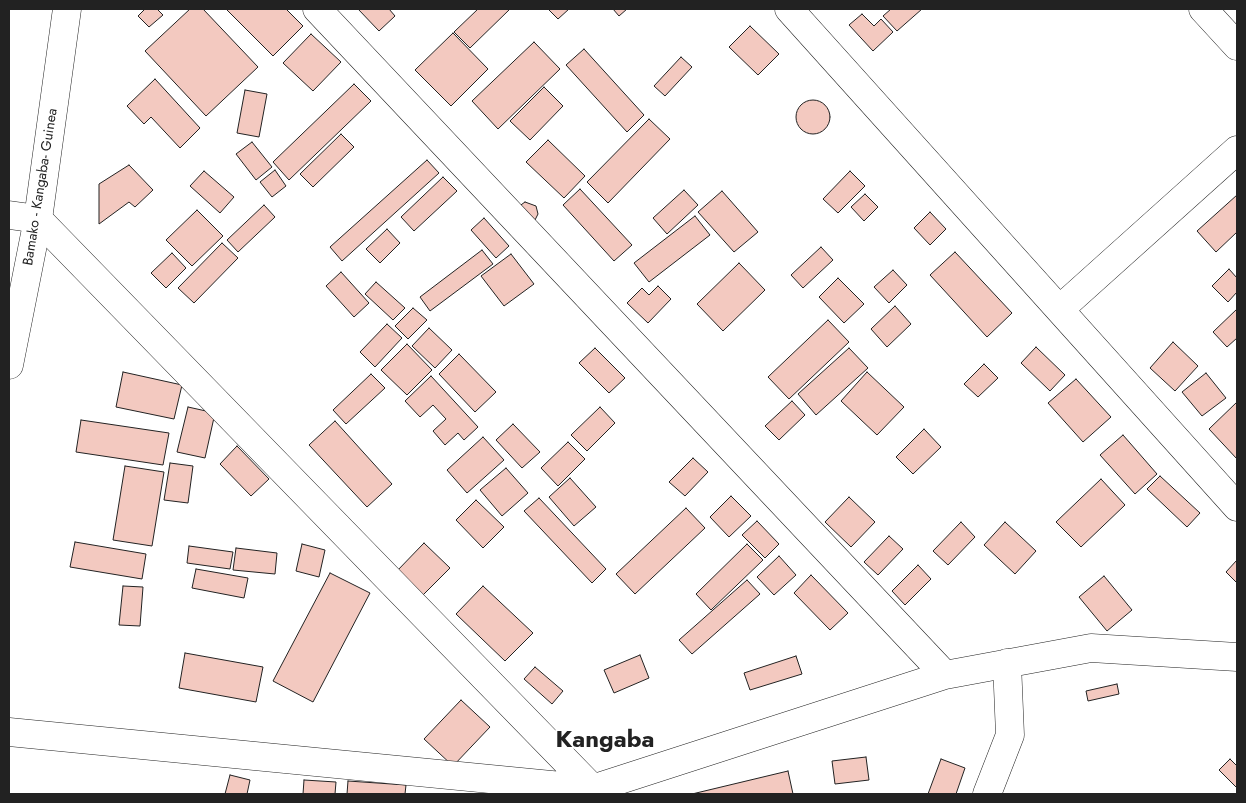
<!DOCTYPE html>
<html>
<head>
<meta charset="utf-8">
<style>
  body { margin:0 }
  #map { position:relative; width:1246px; height:803px; overflow:hidden; background:#fff; font-family:Jost,sans-serif }
  canvas { display:block }
  .frame { position:absolute; inset:0; border:10px solid #222; pointer-events:none }
</style>
</head>
<body>
<div id="map">
<canvas width="1246" height="803"></canvas>
<div class="frame"></div>
</div>
<script>
const ctx = document.querySelector('canvas').getContext('2d');
ctx.lineJoin = 'round';
function fillPath(path, color) {
  ctx.fillStyle = color;
  ctx.fill(path, 'evenodd');
}
function poly(rows) {
  const path = new Path2D();
  for (const r of rows) {
    if (r.length === 3) {
      path.moveTo(r[0] + r[2], r[1]);
      path.arc(r[0], r[1], r[2], 0, 2 * Math.PI);
      continue;
    }
    path.moveTo(r[0], r[1]);
    for (let i = 2; i < r.length; i += 2) path.lineTo(r[i], r[i + 1]);
  }
  return path;
}
function strokePath(path, color, width, dash) {
  ctx.strokeStyle = color;
  ctx.lineWidth = width;
  ctx.lineCap = dash ? 'butt' : 'round';
  ctx.setLineDash(dash || []);
  ctx.stroke(path);
}
function write(font, color, halo, rows, align = 'center') {
  ctx.font = font + ' Jost,sans-serif';
  ctx.lineWidth = 4;
  ctx.setLineDash([]);
  ctx.textBaseline = 'middle';
  ctx.strokeStyle = halo;
  ctx.fillStyle = color;
  for (const [text, x, y, turn = 0] of rows) {
    ctx.save();
    ctx.translate(x, y);
    ctx.rotate((+turn || 0) * Math.PI / 180);
    ctx.textAlign = isNaN(turn) ? turn : align;
    if (halo) ctx.strokeText(text, 0, 0);
    ctx.fillText(text, 0, 0);
    ctx.restore();
  }
}
const building = poly([
  [145,9,157,9,163,15,149,27,138,16,145,9],
  [190,9,203,9,258,67,206,116,145,51,190,9],
  [226,9,286,9,303,26,273,56,226,9],
  [358,9,389,9,395,16,379,31,358,9],
  [478,9,510,9,470,48,454,32,478,9],
  [548,9,569,9,558,19,548,9],
  [613,9,627,9,619,16,613,9],
  [891,9,922,9,897,31,883,16,891,9],
  [862,14,874,26,881,19,893,32,873,51,849,25,862,14],
  [750,26,779,54,758,75,729,47,750,26],
  [453,33,488,69,451,106,415,70,453,33],
  [311,34,341,62,313,91,283,63,311,34],
  [534,42,560,69,498,129,472,101,534,42],
  [584,49,644,115,627,132,566,65,584,49],
  [681,57,692,67,665,96,654,86,681,57],
  [155,79,200,128,180,148,151,117,144,124,127,106,155,79],
  [354,84,371,101,289,180,273,162,354,84],
  [544,87,563,106,530,140,510,121,544,87],
  [245,90,267,94,259,137,237,133,245,90],
  [813,117,17],
  [649,119,670,139,608,203,587,182,649,119],
  [341,134,354,147,313,187,300,174,341,134],
  [548,140,585,176,564,198,526,162,548,140],
  [252,142,272,167,256,180,236,154,252,142],
  [427,160,439,173,342,261,330,247,427,160],
  [129,165,153,190,135,207,129,202,99,224,99,184,129,165],
  [275,170,286,186,272,197,260,182,275,170],
  [204,171,234,197,220,213,190,186,204,171],
  [850,171,865,186,838,213,823,199,850,171],
  [443,177,457,191,414,231,401,217,443,177],
  [580,189,632,245,614,261,563,205,580,189],
  [684,190,698,205,667,234,653,218,684,190],
  [722,191,758,232,734,252,698,212,722,191],
  [865,194,878,207,864,221,851,207,865,194],
  [1237,195,1237,232,1216,252,1197,231,1237,195],
  [525,202,536,206,538,214,534,222,518,207,525,202],
  [264,205,275,217,238,252,227,240,264,205],
  [197,210,223,236,192,266,166,240,197,210],
  [930,212,946,229,930,245,914,228,930,212],
  [695,216,710,235,649,282,634,263,695,216],
  [484,218,509,246,496,258,471,230,484,218],
  [387,229,400,243,380,263,366,249,387,229],
  [222,243,238,258,194,303,178,288,222,243],
  [821,247,833,260,803,288,791,275,821,247],
  [482,250,493,264,430,311,420,297,482,250],
  [955,252,1012,313,987,337,930,275,955,252],
  [172,253,186,268,166,288,151,273,172,253],
  [511,254,534,284,504,306,481,276,511,254],
  [739,263,765,290,723,331,697,304,739,263],
  [1229,269,1237,278,1237,292,1228,302,1212,286,1229,269],
  [893,270,907,285,889,303,874,287,893,270],
  [341,272,369,303,354,317,326,286,341,272],
  [838,278,864,304,844,323,819,297,838,278],
  [376,282,405,308,393,320,365,294,376,282],
  [658,286,671,299,648,323,627,303,642,288,649,295,658,286],
  [895,306,911,324,887,347,871,329,895,306],
  [413,308,427,320,408,339,395,326,413,308],
  [1237,309,1237,338,1227,347,1213,332,1237,309],
  [828,320,849,342,789,399,768,377,828,320],
  [387,324,402,338,375,367,360,352,387,324],
  [429,328,452,350,435,368,412,346,429,328],
  [1173,342,1198,366,1175,391,1150,368,1173,342],
  [407,344,432,370,407,395,381,370,407,344],
  [1036,347,1065,375,1050,391,1021,363,1036,347],
  [595,348,625,378,609,393,579,363,595,348],
  [849,348,868,368,816,415,798,394,849,348],
  [459,354,496,392,475,412,439,374,459,354],
  [984,364,998,378,978,397,964,384,984,364],
  [123,372,182,385,174,419,116,407,123,372],
  [867,372,904,407,877,435,841,401,867,372],
  [1206,373,1226,398,1202,416,1182,392,1206,373],
  [371,374,385,388,346,424,333,410,371,374],
  [431,376,478,427,464,440,458,433,445,445,433,431,446,419,433,405,420,417,405,401,431,376],
  [1076,379,1111,417,1083,442,1048,403,1076,379],
  [792,401,805,415,779,440,765,426,792,401],
  [1237,402,1237,459,1209,429,1237,402],
  [188,407,215,413,205,458,177,452,188,407],
  [600,407,615,423,587,451,571,435,600,407],
  [81,420,169,433,163,465,76,452,81,420],
  [335,421,392,484,367,507,309,445,335,421],
  [513,424,540,452,522,468,496,440,513,424],
  [924,429,941,447,913,474,896,457,924,429],
  [1123,435,1157,474,1135,494,1100,455,1123,435],
  [483,437,504,460,467,493,447,470,483,437],
  [568,442,585,459,558,486,541,468,568,442],
  [237,446,269,479,251,496,220,464,237,446],
  [693,458,708,472,685,496,669,482,693,458],
  [170,463,193,466,188,503,164,500,170,463],
  [125,466,164,472,152,546,113,540,125,466],
  [506,468,528,493,502,516,480,490,506,468],
  [1160,476,1200,513,1187,527,1147,489,1160,476],
  [570,478,596,507,574,526,549,497,570,478],
  [1101,479,1125,505,1081,547,1056,522,1101,479],
  [731,496,751,516,729,537,710,517,731,496],
  [849,497,875,522,851,547,825,522,849,497],
  [539,498,606,569,592,583,524,511,539,498],
  [476,500,504,527,483,548,456,520,476,500],
  [686,508,705,528,635,594,616,574,686,508],
  [757,521,779,544,765,558,742,535,757,521],
  [961,522,975,537,948,565,933,551,961,522],
  [1005,522,1036,551,1015,574,984,545,1005,522],
  [889,536,903,549,878,575,864,562,889,536],
  [75,542,146,554,142,579,70,567,75,542],
  [424,543,450,568,422,596,396,572,424,543],
  [302,544,325,550,319,577,296,571,302,544],
  [747,544,763,560,711,610,696,594,747,544],
  [189,546,233,552,230,569,187,563,189,546],
  [236,548,277,553,275,574,233,570,236,548],
  [779,556,796,575,774,595,757,577,779,556],
  [1237,560,1237,583,1226,572,1237,560],
  [918,565,931,579,905,605,892,591,918,565],
  [196,569,248,578,244,598,192,588,196,569],
  [330,573,370,593,313,702,273,681,330,573],
  [811,575,848,613,830,630,794,593,811,575],
  [1104,576,1132,610,1107,631,1079,597,1104,576],
  [747,580,760,594,692,654,679,640,747,580],
  [123,586,143,587,140,626,119,625,123,586],
  [483,586,533,633,505,661,456,614,483,586],
  [185,653,263,667,256,702,179,688,185,653],
  [640,655,649,678,614,693,604,670,640,655],
  [796,656,802,674,750,690,744,673,796,656],
  [535,667,563,691,552,704,524,679,535,667],
  [1117,684,1119,694,1088,701,1086,691,1117,684],
  [461,700,490,727,453,766,424,739,461,700],
  [866,757,869,780,835,784,832,761,866,757],
  [941,759,965,768,956,794,928,794,941,759],
  [1230,759,1237,766,1237,788,1219,770,1230,759],
  [788,771,793,794,692,794,788,771],
  [230,775,250,780,247,794,225,794,230,775],
  [304,780,336,782,335,794,303,794,304,780],
  [348,781,406,785,405,794,347,794,348,781]
]);
fillPath(building, '#f3c9c0');
strokePath(building, '#222', 1);
const street = poly([
  [317,9,945,675],
  [789,9,1237,507],
  [1203,9,1237,46],
  [38,219,598,794],
  [1060,309,1237,150],
  [9,732,592,789,945,675,1091,648,1237,657],
  [987,794,1010,735,1007,663]
]);
const secondary = poly([
  [9,215,38,219]
]);
const primary = poly([
  [9,365,38,219,67,9]
]);
strokePath(street, '#222', 29);
strokePath(secondary, '#222', 29);
strokePath(primary, '#222', 29);
strokePath(street, '#fff', 28);
strokePath(secondary, '#fff', 28);
strokePath(primary, '#fff', 28);
write('14px', '#222', '#fff', [
  ["Bamako - Kangaba- Guinea",41,187,-81]
]);
write('bold 24px', '#222', '#fff', [
  ["Kangaba",605,741]
]);
</script>
</body>
</html>
